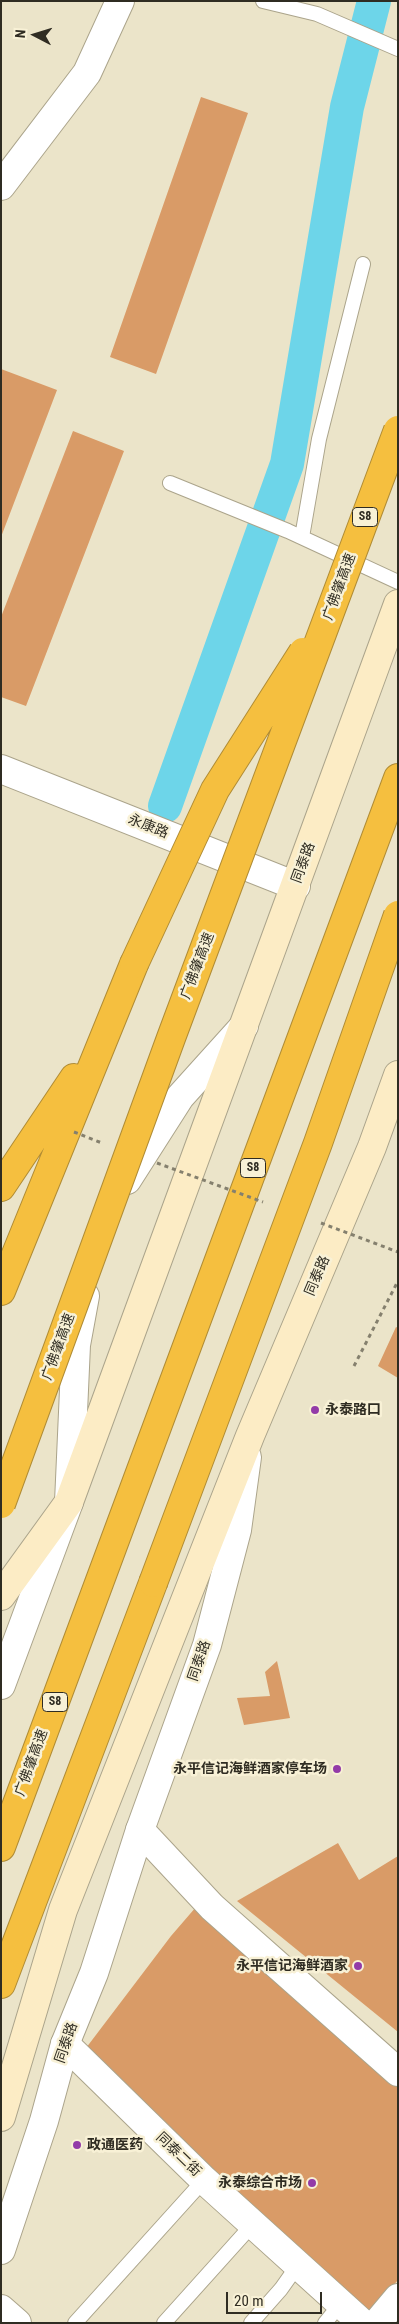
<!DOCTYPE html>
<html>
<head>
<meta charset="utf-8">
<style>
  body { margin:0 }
  #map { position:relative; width:399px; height:2324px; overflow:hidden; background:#ebe4c9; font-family:"Roboto Condensed",sans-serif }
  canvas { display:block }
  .frame { position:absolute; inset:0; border:2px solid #2f2c22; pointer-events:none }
  .north { position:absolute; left:10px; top:10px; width:50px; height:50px; -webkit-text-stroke:4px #f8f1d6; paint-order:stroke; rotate:275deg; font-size:14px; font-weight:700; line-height:20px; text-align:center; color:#2f2c22 }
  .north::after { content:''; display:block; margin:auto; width:18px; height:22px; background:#2f2c22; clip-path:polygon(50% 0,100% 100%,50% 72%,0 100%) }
  .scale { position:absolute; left:226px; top:2292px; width:96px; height:22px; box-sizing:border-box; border:2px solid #2f2c22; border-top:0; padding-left:6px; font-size:15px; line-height:18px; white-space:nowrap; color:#2f2c22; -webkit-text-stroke:4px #f8f1d6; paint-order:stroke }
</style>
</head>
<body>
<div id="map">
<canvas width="399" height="2324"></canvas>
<div class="frame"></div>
<div class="north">N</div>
<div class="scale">20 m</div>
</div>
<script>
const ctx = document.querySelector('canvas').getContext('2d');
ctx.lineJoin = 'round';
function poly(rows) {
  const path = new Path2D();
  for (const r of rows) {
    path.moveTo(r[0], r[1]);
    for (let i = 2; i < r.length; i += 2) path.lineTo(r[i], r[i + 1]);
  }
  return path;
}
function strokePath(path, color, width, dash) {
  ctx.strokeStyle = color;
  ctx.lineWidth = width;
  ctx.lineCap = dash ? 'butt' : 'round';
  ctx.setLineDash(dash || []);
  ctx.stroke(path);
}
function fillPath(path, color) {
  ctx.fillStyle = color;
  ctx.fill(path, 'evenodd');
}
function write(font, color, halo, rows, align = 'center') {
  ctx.font = font + ' "Roboto Condensed","Noto Sans SC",sans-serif';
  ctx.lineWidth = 5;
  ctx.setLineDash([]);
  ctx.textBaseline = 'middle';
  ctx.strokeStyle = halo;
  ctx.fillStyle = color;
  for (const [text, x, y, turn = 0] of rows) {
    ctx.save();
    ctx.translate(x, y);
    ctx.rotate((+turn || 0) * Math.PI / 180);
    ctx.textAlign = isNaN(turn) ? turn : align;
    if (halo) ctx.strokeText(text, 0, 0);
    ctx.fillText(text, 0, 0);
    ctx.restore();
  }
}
strokePath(poly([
  [165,806,287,464,347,107,374,1]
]), '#6dd5e9', 34);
fillPath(poly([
  [201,97,248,113,156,374,110,357],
  [1,369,57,390,1,537],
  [73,431,124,451,26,706,1,697,1,617],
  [396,1327,398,1328,398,1378,378,1366],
  [277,1661,290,1718,244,1725,237,1698,270,1696,265,1672],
  [338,1843,359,1880,398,1856,398,2032,237,1901],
  [196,1907,398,2087,398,2280,370,2312,83,2052,171,1936]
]), '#d99b67');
const service = poly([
  [263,1,317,14,398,49],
  [170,483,288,531,398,582],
  [302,537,319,439,363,264],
  [75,2323,204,2180],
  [164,2323,253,2224],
  [251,2323,281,2289,298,2265],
  [325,2323,341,2303]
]);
const minor = poly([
  [1,186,87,73,120,1],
  [1,769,296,886],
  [140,1830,212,1907,398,2072],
  [65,2044,204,2180,362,2323],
  [1,2309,17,2323],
  [377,2323,398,2298]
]);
const tertiary = poly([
  [127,1180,180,1097,244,1026],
  [1,1685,69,1502,76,1345,85,1296],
  [1,2250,44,2121,65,2044,94,1973,140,1830,207,1645,237,1530,247,1457]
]);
const secondary = poly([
  [1,1596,69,1502,398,604],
  [1,2117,63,1910,250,1436,372,1147,398,1075]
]);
const motorway = poly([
  [1,1187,74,1078],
  [1,1291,134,964],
  [1,1847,398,778],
  [1,1984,153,1583]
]);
strokePath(service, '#aba48b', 16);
strokePath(minor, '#aba48b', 30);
strokePath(tertiary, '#aba48b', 30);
strokePath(secondary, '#aba48b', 30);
strokePath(motorway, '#b08c35', 30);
strokePath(poly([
  [354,1366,398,1281]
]), '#85806e', 3, [4, 4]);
strokePath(service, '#fff', 14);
strokePath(minor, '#fff', 28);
strokePath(tertiary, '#fff', 28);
strokePath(secondary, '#fcecc5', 28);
strokePath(motorway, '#f5bf3f', 28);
const motorwayBridge = poly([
  [134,964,215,790,303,652],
  [1,1504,171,1038,398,430],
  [153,1583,318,1143,398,915]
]);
strokePath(motorwayBridge, '#b08c35', 30, []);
strokePath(poly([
  [74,1132,102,1143],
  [157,1163,263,1202],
  [321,1223,398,1252]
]), '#85806e', 3, [4, 4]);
strokePath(motorwayBridge, '#f5bf3f', 28);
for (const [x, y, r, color] of [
  [315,1410,5,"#933ba8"],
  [337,1769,5,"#933ba8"],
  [358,1966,5,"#933ba8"],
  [77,2145,5,"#933ba8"],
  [312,2183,5,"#933ba8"]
]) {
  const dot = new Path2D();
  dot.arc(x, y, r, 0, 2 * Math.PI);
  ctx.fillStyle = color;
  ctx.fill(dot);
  strokePath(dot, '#f8f1d6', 2);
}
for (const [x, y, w] of [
  [365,517,25],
  [253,1168,25],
  [55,1702,25]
]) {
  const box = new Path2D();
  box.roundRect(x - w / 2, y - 9.5, w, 19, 4);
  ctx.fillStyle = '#f8f1d6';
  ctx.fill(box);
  strokePath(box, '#2f2c22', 1);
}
write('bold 12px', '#2f2c22', null, [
  ["S8",365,517],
  ["S8",253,1168],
  ["S8",55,1702]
]);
write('14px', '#2f2c22', '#f8f1d6', [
  ["广佛肇高速",340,587,-70],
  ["永康路",148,827,22],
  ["同泰路",304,863,-70],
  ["广佛肇高速",198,966,-69],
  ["同泰路",318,1276,-67],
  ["广佛肇高速",59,1347,-70],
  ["同泰路",200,1661,-71],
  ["广佛肇高速",32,1763,-70],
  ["同泰路",67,2043,-71],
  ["同泰二街",178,2155,44]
]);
write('bold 14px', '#2f2c22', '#f8f1d6', [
  ["永泰路口",325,1410,"left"],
  ["永平信记海鲜酒家停车场",327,1769],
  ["永平信记海鲜酒家",348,1966],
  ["政通医药",87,2145,"left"],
  ["永泰综合市场",302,2183]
], 'right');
</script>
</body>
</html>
